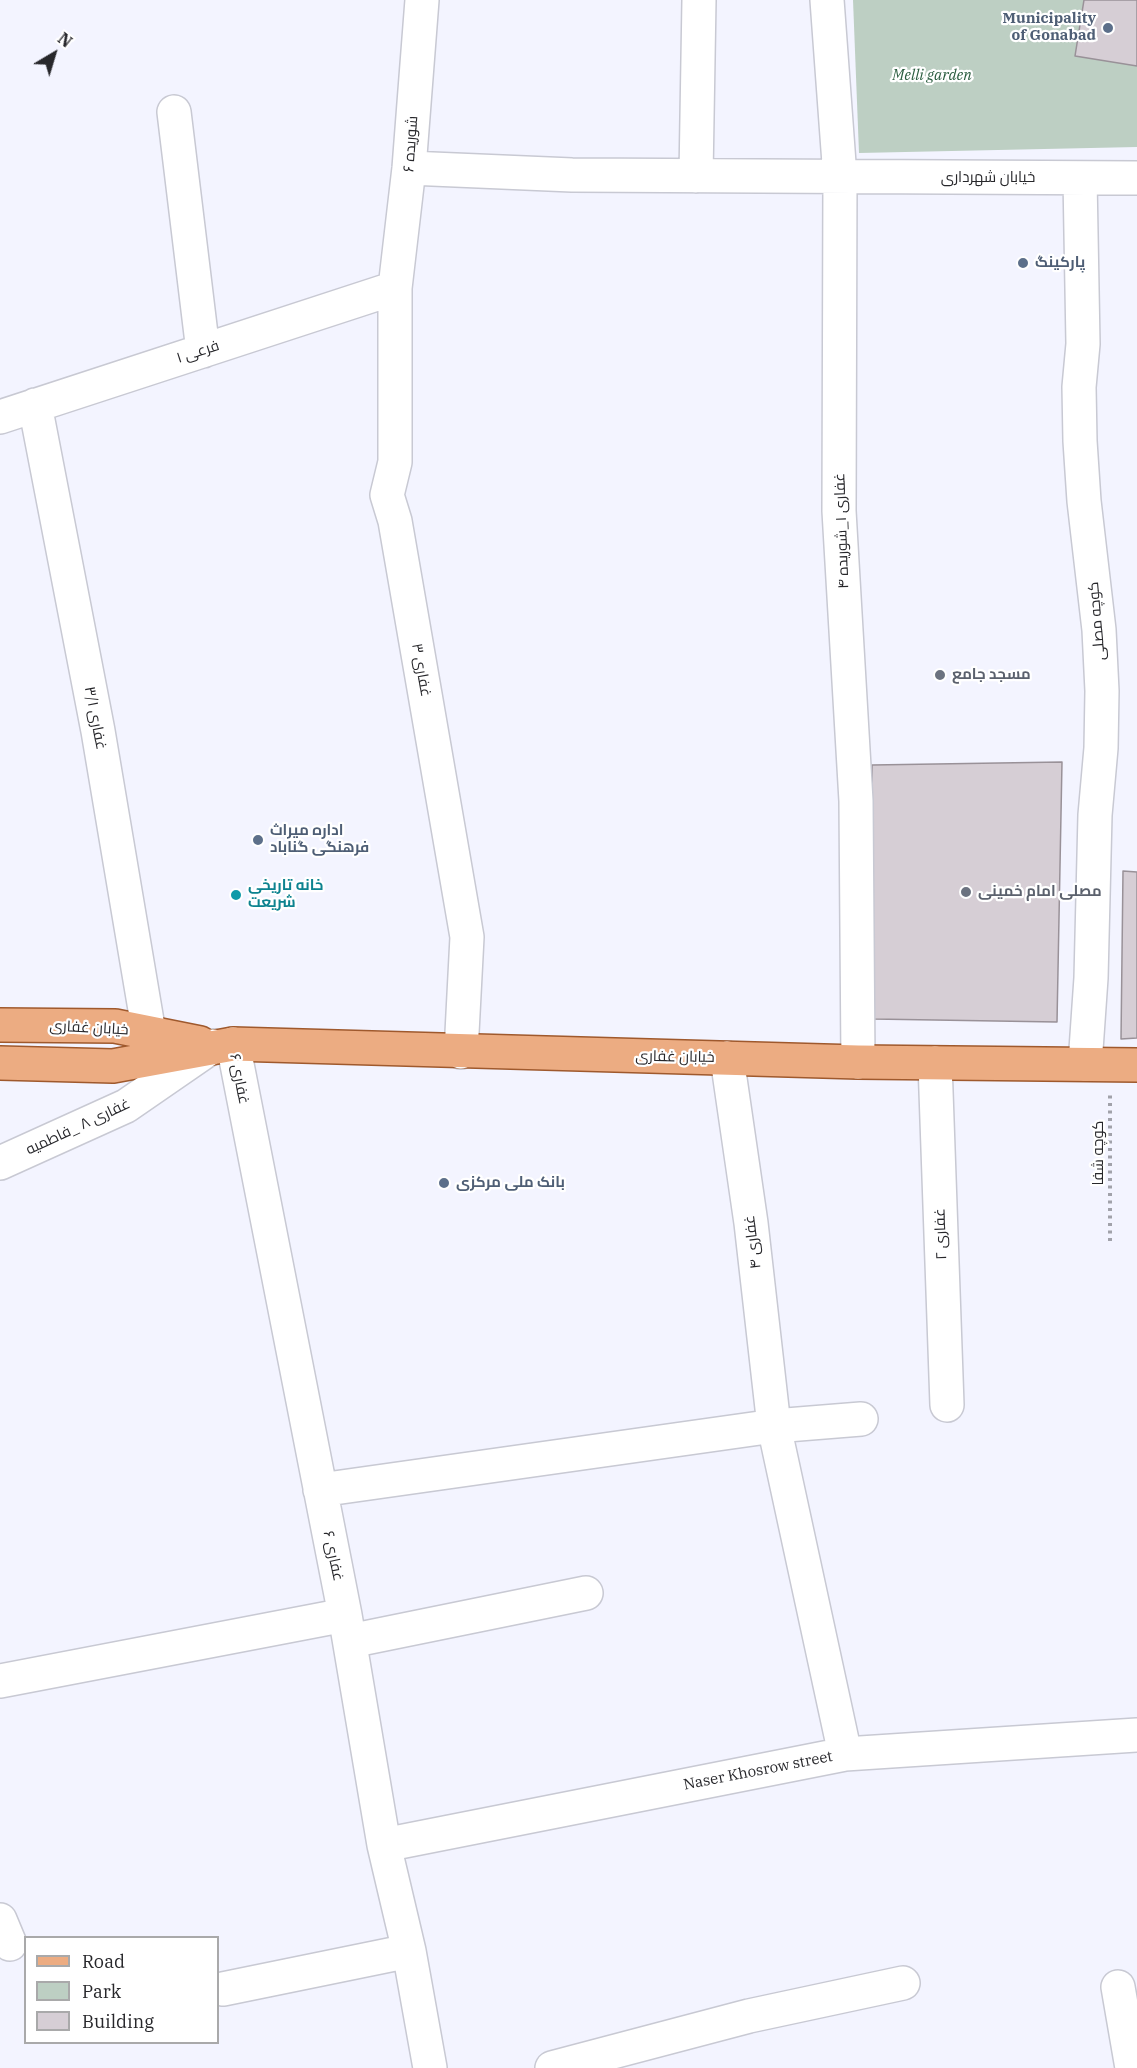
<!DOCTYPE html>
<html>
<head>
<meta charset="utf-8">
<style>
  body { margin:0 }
  #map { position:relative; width:1137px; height:2068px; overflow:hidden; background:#f3f4ff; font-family:"IBM Plex Serif",serif }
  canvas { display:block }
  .legend { position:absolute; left:24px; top:1936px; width:195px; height:108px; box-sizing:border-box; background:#fff; border:2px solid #a9a9aa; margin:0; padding:8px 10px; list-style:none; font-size:18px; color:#27272b }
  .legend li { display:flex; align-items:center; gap:12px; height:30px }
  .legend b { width:30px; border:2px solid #a9a9aa }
  .north { position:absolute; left:24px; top:24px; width:60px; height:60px; -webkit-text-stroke:4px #fff; paint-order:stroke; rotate:38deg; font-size:16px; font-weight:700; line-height:24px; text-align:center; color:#27272b }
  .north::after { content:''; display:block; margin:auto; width:21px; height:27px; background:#27272b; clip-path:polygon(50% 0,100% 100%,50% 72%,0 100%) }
</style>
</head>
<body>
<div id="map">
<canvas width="1137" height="2068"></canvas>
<ul class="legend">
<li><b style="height:8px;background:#ecac82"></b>Road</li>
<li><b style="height:16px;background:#bdcfc3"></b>Park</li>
<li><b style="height:16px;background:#d6ced5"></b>Building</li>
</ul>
<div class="north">N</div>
</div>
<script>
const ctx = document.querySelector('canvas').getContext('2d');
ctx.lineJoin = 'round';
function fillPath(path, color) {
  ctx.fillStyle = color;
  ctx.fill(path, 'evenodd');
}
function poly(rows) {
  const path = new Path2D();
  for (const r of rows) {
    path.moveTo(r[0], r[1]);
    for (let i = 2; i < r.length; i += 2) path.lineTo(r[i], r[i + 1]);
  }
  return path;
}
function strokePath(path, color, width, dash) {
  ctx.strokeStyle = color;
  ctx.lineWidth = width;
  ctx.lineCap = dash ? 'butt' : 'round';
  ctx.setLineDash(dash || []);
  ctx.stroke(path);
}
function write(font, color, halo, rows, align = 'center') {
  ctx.font = font + ' "IBM Plex Serif",Cairo,serif';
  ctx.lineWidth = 4.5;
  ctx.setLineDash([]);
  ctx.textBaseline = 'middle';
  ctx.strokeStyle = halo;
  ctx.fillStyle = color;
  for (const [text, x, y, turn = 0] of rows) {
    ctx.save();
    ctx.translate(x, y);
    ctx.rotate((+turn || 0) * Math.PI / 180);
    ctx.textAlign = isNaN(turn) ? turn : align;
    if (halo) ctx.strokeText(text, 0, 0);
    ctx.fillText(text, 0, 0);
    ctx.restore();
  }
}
fillPath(poly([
  [853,0,1137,0,1137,147,859,153]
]), '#bdcfc3');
const building = poly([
  [1084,0,1137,0,1137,66,1075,56,1084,0],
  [1062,762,1057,1022,873,1019,872,765,1062,762],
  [1123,871,1137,872,1137,1038,1121,1039,1123,871]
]);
fillPath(building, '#d6ced5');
strokePath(building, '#999198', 1.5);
const minor = poly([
  [422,0,409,168,395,288,395,462,387,495,395,521,467,937,461,1052],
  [827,0,840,177,839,511,856,801,858,1062],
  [174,112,203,351],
  [409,168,572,175,1137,178],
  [696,176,699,0],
  [1080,178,1083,344,1079,387,1080,441,1084,501,1099,630,1102,691,1101,748,1095,815,1091,978,1085,1064],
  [35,405,98,731,149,1033],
  [0,417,395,288],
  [233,1044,345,1615,384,1845,409,1951,430,2068],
  [727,1058,751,1223,774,1426,845,1754],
  [935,1063,947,1405],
  [0,1163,126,1106,213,1046],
  [320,1490,774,1426,861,1419],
  [350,1641,586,1593],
  [0,1681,345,1615],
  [384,1845,845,1754,1137,1735],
  [0,1920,10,1944],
  [1118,1987,1132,2068],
  [223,1989,409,1951],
  [552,2068,749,2016,903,1983]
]);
const major = poly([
  [0,1025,115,1026,200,1043],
  [0,1063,113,1066,233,1044,858,1062,1137,1065]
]);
strokePath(minor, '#c8c9d3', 36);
strokePath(major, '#9f592d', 36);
strokePath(poly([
  [1110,1241,1110,1095]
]), '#a1a2aa', 4, [3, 4.5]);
strokePath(minor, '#fff', 33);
strokePath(major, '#ecac82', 33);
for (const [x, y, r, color] of [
  [1108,28,6,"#5c6f8a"],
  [1023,263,6,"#5c6f8a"],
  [940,675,6,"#6b7280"],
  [258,840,6,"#5c6f8a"],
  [966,892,6,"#6b7280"],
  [236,895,6,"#0f9aa8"],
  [444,1183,6,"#5c6f8a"]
]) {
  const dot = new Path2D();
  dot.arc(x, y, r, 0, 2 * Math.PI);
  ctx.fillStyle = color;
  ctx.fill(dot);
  strokePath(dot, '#fff', 2);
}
write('bold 15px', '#4e5e75', '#fff', [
  ["Municipality",1096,19,"right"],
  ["of Gonabad",1096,36,"right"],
  ["پارکینگ",1035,263],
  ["اداره میراث",270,831],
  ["فرهنگی گناباد",270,848],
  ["بانک ملی مرکزی",456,1183]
], 'left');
write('italic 15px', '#295c3e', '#fff', [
  ["Melli garden",932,76]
]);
write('15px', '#27272b', '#fff', [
  ["شوریده ۶",411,144,-86],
  ["خیابان شهرداری",988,178],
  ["فرعی ۱",198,352,-18],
  ["غفاری ۱_شوریده ۴",842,531,-92],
  ["کوچه مصلی",1097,621,-95],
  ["غفاری ۳",421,670,80],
  ["غفاری ۳/۱",95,718,79],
  ["خیابان غفاری",89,1028,3],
  ["خیابان غفاری",675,1057,1],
  ["غفاری ۶",239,1079,79],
  ["غفاری ۸ _فاطمیه",78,1127,-25],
  ["کوچه شفا",1099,1153,-90],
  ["غفاری ۲",941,1234,-92],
  ["غفاری ۴",753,1242,-97],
  ["غفاری ۶",333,1556,78],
  ["Naser Khosrow street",758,1771,-11]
]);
write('bold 15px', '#5b616d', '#fff', [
  ["مسجد جامع",952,675],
  ["مصلی امام خمینی",978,892]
], 'left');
write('bold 15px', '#0d838f', '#fff', [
  ["خانه تاریخی",248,886],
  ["شریعت",248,903]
], 'left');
</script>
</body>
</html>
